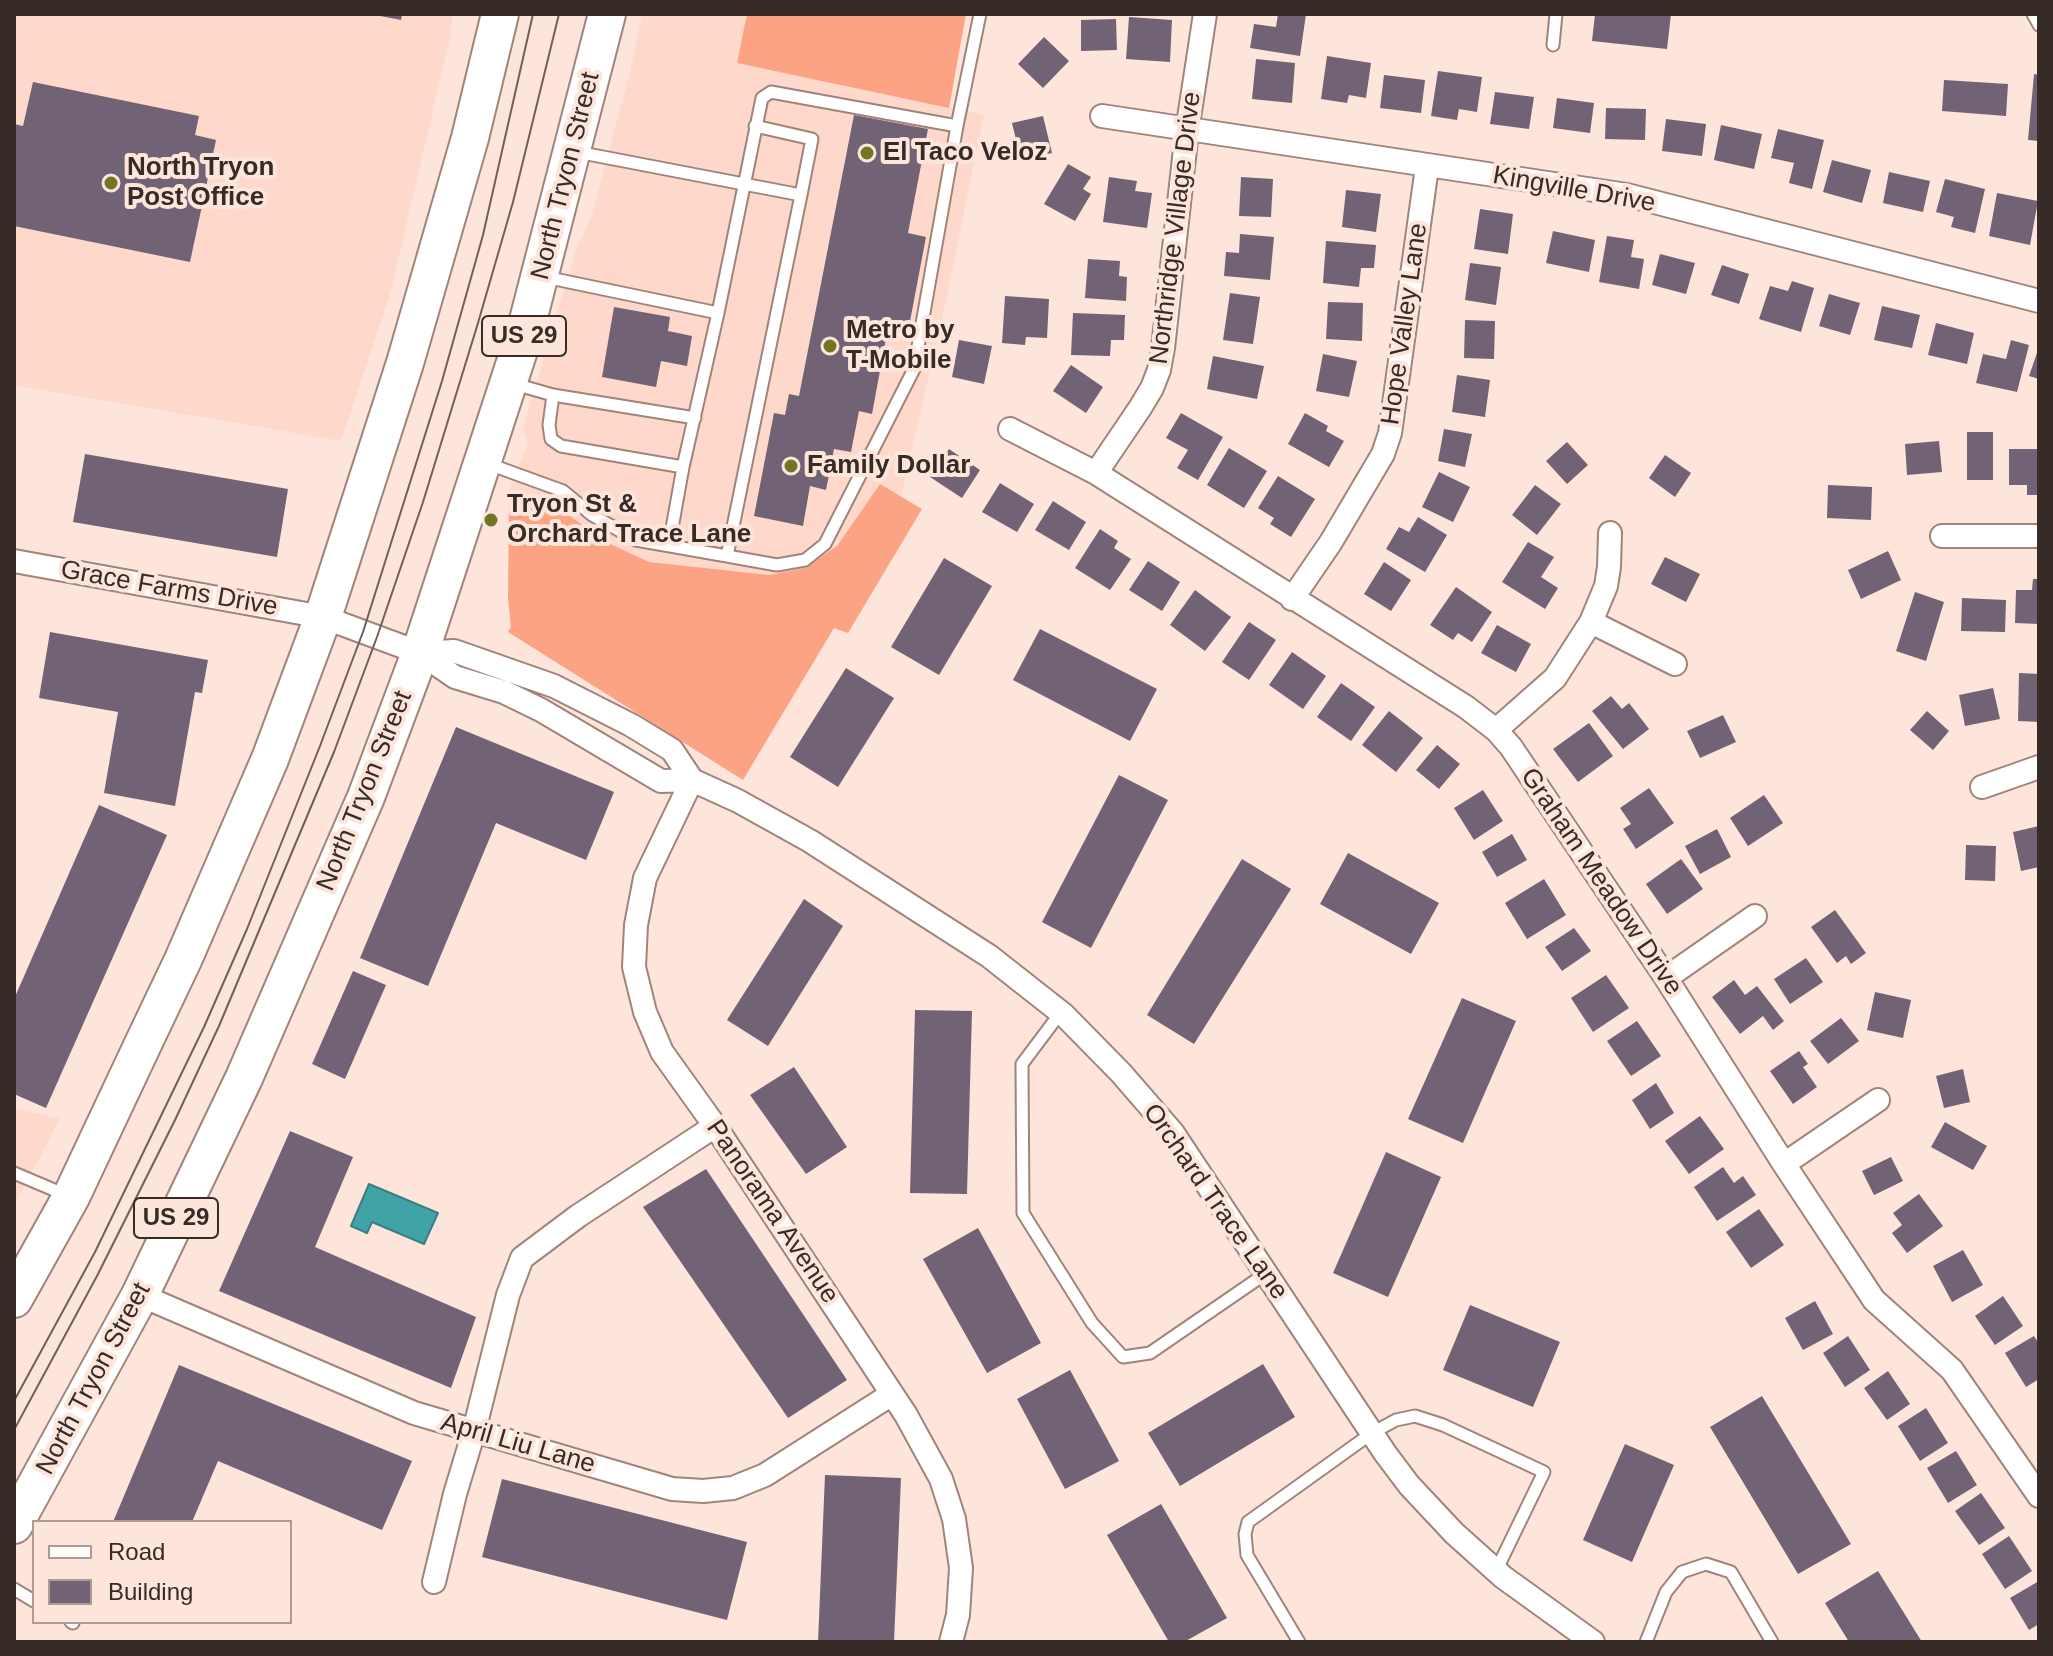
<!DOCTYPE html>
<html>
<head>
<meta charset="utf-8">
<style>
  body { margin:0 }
  #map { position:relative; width:2053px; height:1656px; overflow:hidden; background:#fde5dc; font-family:Helvetica,sans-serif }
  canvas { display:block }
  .frame { position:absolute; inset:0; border:16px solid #372b27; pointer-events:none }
  .legend { position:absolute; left:32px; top:1520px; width:260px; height:104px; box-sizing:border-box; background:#fde5dc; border:2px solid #ae9b94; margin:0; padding:10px 14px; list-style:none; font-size:24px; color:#372b27 }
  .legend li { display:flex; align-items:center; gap:16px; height:40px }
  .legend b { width:40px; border:2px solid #ae9b94 }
</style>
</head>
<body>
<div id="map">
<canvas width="2053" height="1656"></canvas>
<div class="frame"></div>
<ul class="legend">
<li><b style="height:10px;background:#fff"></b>Road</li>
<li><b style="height:22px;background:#726276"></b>Building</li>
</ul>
</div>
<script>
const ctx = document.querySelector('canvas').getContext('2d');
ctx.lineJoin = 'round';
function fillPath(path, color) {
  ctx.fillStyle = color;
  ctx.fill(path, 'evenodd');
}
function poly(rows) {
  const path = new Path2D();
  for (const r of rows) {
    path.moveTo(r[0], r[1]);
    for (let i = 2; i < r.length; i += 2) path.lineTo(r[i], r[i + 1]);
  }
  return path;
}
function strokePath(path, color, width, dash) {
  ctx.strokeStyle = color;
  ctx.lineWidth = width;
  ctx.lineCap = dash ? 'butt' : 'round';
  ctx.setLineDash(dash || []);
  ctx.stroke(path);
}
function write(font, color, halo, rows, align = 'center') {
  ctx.font = font + ' Helvetica,sans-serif';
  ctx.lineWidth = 8;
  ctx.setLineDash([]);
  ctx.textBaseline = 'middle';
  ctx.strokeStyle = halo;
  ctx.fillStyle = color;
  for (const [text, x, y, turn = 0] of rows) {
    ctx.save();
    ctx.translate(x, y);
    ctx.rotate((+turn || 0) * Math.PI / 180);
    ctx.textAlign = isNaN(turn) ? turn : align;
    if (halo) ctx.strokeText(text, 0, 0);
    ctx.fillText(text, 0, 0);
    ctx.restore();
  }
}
fillPath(poly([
  [14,14,453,14,449,42,391,290,341,441,14,385],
  [642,14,747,14,738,63,984,115,943,314,901,497,880,484,837,546,805,568,769,575,649,562,608,543,553,504,509,490,528,444,523,429,576,250,591,218,630,72],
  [14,1108,60,1119,14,1205]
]), '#fed8ca');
fillPath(poly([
  [747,14,966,14,949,108,737,63],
  [880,484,922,509,848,633,834,628,743,780,508,632,511,627,508,599,509,490,553,504,608,543,649,562,769,575,805,568,837,546]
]), '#fba383');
const water = poly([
  [369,1184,438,1213,424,1244,372,1222,367,1233,351,1226,369,1184]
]);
fillPath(water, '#3fa3a8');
strokePath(water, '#3d7f81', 2);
fillPath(poly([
  [370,14,402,14,401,20],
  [1278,14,1306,14,1300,56,1250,48,1254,24,1276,27],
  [1595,14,1671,14,1667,49,1592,41],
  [1129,17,1172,20,1170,62,1126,59],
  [1116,19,1117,50,1081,51,1081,20],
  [1044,37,1069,61,1043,88,1018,64],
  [1327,56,1371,63,1366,98,1349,95,1347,103,1321,99],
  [1256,59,1295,63,1292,103,1252,99],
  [1438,71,1482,77,1477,112,1459,109,1457,120,1431,116],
  [2034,74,2039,75,2039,141,2028,140],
  [1384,75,1425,80,1421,113,1380,108],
  [1944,80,2008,84,2006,116,1942,111],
  [33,82,199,116,195,135,216,140,190,262,14,226,14,124,23,126],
  [1495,92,1534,97,1529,129,1490,124],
  [1557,98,1594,103,1590,133,1553,128],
  [1606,108,1646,109,1645,140,1605,139],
  [854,115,928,129,908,233,926,237,907,337,887,333,872,414,859,411,851,452,834,449,826,490,810,486,803,526,754,516,774,413,785,415,789,394,799,396],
  [1043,116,1052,153,1021,160,1012,123],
  [1666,119,1706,124,1702,156,1662,151],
  [1721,125,1762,134,1754,169,1714,160],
  [1778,129,1824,140,1812,189,1789,183,1794,163,1771,158],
  [1832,160,1871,170,1862,203,1823,192],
  [1068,164,1091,177,1083,189,1091,194,1075,221,1044,204],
  [1889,172,1930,181,1923,212,1883,203],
  [1109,177,1137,181,1135,191,1152,193,1147,228,1103,222],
  [1241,177,1273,179,1271,217,1239,216],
  [1945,179,1985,189,1975,233,1951,227,1954,217,1936,212],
  [1346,190,1381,194,1376,232,1342,227],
  [1997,193,2038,201,2030,245,1989,236],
  [1480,209,1513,214,1508,254,1474,249],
  [1553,231,1595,240,1589,272,1546,263],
  [1240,234,1274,237,1270,280,1224,276,1226,252,1239,253],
  [1607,236,1634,240,1631,257,1644,259,1639,289,1599,282],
  [1326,241,1376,245,1374,268,1361,268,1359,287,1323,283],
  [1660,254,1695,263,1686,294,1652,285],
  [1088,259,1120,261,1119,276,1127,277,1126,301,1085,298],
  [1470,263,1501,267,1496,305,1465,300],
  [1722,265,1749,274,1739,304,1711,295],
  [1792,281,1814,288,1801,332,1759,319,1770,286,1788,291],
  [1230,293,1260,297,1253,344,1223,340],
  [1829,294,1860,303,1850,335,1819,326],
  [1005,296,1049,299,1047,338,1026,337,1025,345,1002,343],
  [1328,302,1363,303,1362,341,1326,339],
  [1882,306,1920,315,1912,348,1874,340],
  [614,307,670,317,668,331,692,336,687,366,661,361,656,387,602,377],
  [1073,313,1125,315,1124,340,1111,340,1110,356,1071,355],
  [1465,320,1495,321,1494,359,1464,358],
  [1936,323,1974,333,1967,364,1928,355],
  [959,340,992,346,984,384,952,377],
  [2011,340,2029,345,2017,392,1976,383,1983,354,2006,359],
  [2039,347,2039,379,2029,376],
  [1323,354,1357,361,1349,397,1316,391],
  [1213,356,1264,366,1257,399,1207,389],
  [1071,365,1103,387,1086,413,1053,391],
  [1457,375,1490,380,1485,417,1452,412],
  [1181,413,1223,437,1198,480,1177,468,1188,450,1166,438],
  [1305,413,1328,426,1326,431,1344,441,1329,467,1288,444],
  [1444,429,1472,434,1465,467,1438,461],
  [1967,432,1993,432,1993,480,1967,480],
  [1939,441,1942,472,1907,475,1905,444],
  [1567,442,1588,465,1567,484,1546,461],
  [1229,448,1267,471,1244,508,1207,485],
  [949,449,980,470,962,498,930,477],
  [2009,449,2039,449,2039,495,2027,495,2027,485,2009,485],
  [85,454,288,489,277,557,73,522],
  [1665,455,1691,473,1675,497,1649,478],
  [1439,472,1470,487,1453,522,1422,507],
  [1278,476,1315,499,1291,537,1270,524,1274,518,1258,508],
  [1000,483,1034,504,1017,532,982,512],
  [1535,485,1561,504,1537,535,1512,515],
  [1828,485,1872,487,1871,520,1827,518],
  [1053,501,1086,522,1069,550,1035,530],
  [1418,517,1447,535,1425,572,1386,549,1399,527,1409,532],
  [1100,529,1118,541,1114,548,1131,559,1110,590,1075,568],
  [1528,542,1554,557,1541,577,1558,588,1545,609,1502,582],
  [1888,551,1901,580,1861,599,1848,570],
  [1665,557,1700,574,1686,602,1651,584],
  [944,558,992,586,939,675,891,647],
  [1148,561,1180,582,1162,611,1129,590],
  [1384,562,1411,580,1391,611,1364,594],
  [2033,579,2039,579,2039,624,2015,623,2016,590,2032,590],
  [1456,587,1492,612,1472,642,1458,633,1453,640,1430,625],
  [1195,590,1231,617,1205,651,1170,625],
  [1915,592,1944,602,1926,661,1896,651],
  [1962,598,2006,600,2005,632,1961,631],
  [1249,622,1276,640,1249,680,1222,662],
  [1497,625,1531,644,1516,672,1481,653],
  [1040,629,1157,689,1130,741,1013,680],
  [50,632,208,660,202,693,195,692,175,806,104,793,118,712,39,698],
  [1292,652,1326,676,1303,709,1269,685],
  [846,668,894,698,838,787,790,757],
  [2019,673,2039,674,2039,722,2018,721],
  [1341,683,1375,707,1351,741,1317,717],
  [1993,688,2000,719,1965,726,1959,695],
  [1611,696,1622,709,1629,703,1649,729,1623,749,1592,711],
  [1389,711,1423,738,1396,772,1362,745],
  [1927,711,1949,731,1933,750,1910,730],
  [1723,715,1736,742,1700,758,1687,731],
  [1589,723,1613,756,1578,782,1553,749],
  [456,727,614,792,586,860,496,823,428,986,360,958],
  [1437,745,1460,764,1439,789,1416,770],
  [1119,775,1168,800,1091,948,1042,922],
  [1649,788,1674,823,1636,849,1623,829,1631,824,1620,808],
  [1483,790,1503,821,1474,840,1454,808],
  [1764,795,1783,823,1748,846,1730,818],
  [99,805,167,835,46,1108,14,1094,14,999],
  [2039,826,2039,867,2021,871,2013,832],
  [1717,829,1731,857,1700,874,1685,846],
  [1512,834,1527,860,1497,877,1482,852],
  [1966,845,1996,846,1995,881,1965,880],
  [1348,853,1439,903,1411,954,1320,904],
  [1242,859,1291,889,1194,1044,1147,1015],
  [1681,859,1703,889,1667,914,1646,884],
  [1544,879,1566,915,1527,939,1505,903],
  [804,899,843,926,768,1046,727,1020],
  [1835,910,1866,953,1851,964,1846,956,1837,963,1811,927],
  [1574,928,1591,951,1562,971,1545,947],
  [1806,958,1823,982,1790,1004,1774,979],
  [353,971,386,985,345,1079,312,1064],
  [1606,975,1629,1008,1593,1032,1571,998],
  [1734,980,1745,995,1757,986,1784,1021,1773,1030,1763,1016,1740,1034,1712,997],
  [1875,992,1911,1000,1903,1038,1867,1030],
  [1462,998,1516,1021,1463,1143,1408,1119],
  [915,1010,972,1011,967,1194,910,1193],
  [1841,1018,1859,1041,1828,1064,1810,1041],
  [1637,1021,1661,1056,1631,1076,1607,1041],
  [1799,1051,1808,1064,1803,1067,1817,1087,1793,1104,1770,1071],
  [794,1067,847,1147,806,1174,750,1095],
  [1963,1069,1970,1102,1944,1108,1936,1076],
  [1656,1083,1674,1113,1650,1129,1632,1100],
  [1700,1116,1724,1149,1689,1174,1665,1141],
  [1945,1122,1987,1146,1973,1170,1931,1147],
  [290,1131,353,1157,315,1247,476,1317,451,1388,219,1291],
  [1386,1152,1441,1177,1388,1297,1333,1273],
  [1891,1157,1903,1181,1874,1195,1862,1171],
  [1723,1167,1734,1183,1743,1176,1756,1195,1717,1221,1694,1187],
  [706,1169,847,1380,788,1418,643,1207],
  [1919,1194,1943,1226,1907,1253,1892,1233,1902,1225,1893,1213],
  [1759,1209,1784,1245,1751,1268,1726,1232],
  [978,1228,1041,1343,987,1373,923,1259],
  [1963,1250,1983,1285,1952,1302,1933,1266],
  [2003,1296,2023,1326,1995,1345,1975,1316],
  [1815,1301,1833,1334,1803,1350,1785,1318],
  [1470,1305,1560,1342,1533,1407,1443,1370],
  [1848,1336,1870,1370,1845,1387,1823,1353],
  [2034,1336,2039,1344,2039,1379,2026,1387,2005,1353],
  [1263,1364,1295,1417,1180,1486,1148,1433],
  [179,1365,412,1461,382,1530,218,1461,192,1522,113,1522],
  [1070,1370,1119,1461,1065,1489,1017,1399],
  [1888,1371,1910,1404,1887,1420,1864,1388],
  [1762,1396,1851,1544,1798,1574,1710,1427],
  [1926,1408,1948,1443,1920,1461,1898,1426],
  [1625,1444,1674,1465,1632,1562,1583,1540],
  [1956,1451,1977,1485,1948,1503,1927,1468],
  [825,1475,901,1478,894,1642,818,1642],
  [502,1479,747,1542,727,1620,482,1557],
  [1981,1493,2005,1528,1979,1545,1955,1511],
  [1161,1504,1227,1618,1184,1642,1169,1642,1107,1535],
  [2009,1536,2032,1571,2005,1589,1982,1554],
  [1878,1571,1922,1642,1849,1642,1825,1603],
  [2039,1581,2039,1624,2029,1630,2010,1598]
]), '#726276');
const lane = poly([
  [2033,14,2039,25],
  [1553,45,1556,14],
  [755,126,812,139,801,195],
  [545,277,718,313,762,98,771,92,957,126,980,14],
  [511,383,553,395,549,425,551,439,561,446,683,467,669,545],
  [553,395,695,418],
  [486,463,563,491,592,515,636,540,727,556,801,195,577,152],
  [683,467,718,313],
  [727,556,777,565,805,560,825,544,914,369,957,126],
  [1061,1012,1022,1064,1023,1213,1092,1323,1123,1357,1150,1353,1265,1274],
  [14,1173,66,1195],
  [14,1589,34,1601],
  [71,1622,73,1623],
  [1299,1642,1247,1555,1245,1534,1248,1522,1372,1433,1396,1420,1415,1416,1443,1425,1544,1472,1496,1571],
  [1646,1642,1666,1592,1682,1572,1706,1564,1731,1572,1772,1642]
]);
const street = poly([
  [1102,116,1627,195,2039,301],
  [1010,429,1096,473,1466,707,1496,730,1511,747,1666,978,1784,1164,1874,1300,1952,1370,2039,1496],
  [1096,473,1140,408,1152,388,1159,370,1163,348,1187,131,1205,14],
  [1942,536,2039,536],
  [14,561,323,617,420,653,455,677,504,692,541,710,661,781,692,780,738,801,810,841,989,956,1064,1015,1121,1073,1173,1133,1385,1453,1409,1485,1454,1533,1503,1577,1593,1642],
  [1292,599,1331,542,1383,454,1390,433,1427,167],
  [1591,622,1675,664],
  [420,653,454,651,554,686,631,725,672,750,692,780],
  [1496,730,1555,678,1591,622,1606,586,1609,567,1610,533],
  [692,780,645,878,636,925,634,967,645,1012,662,1052,715,1126,906,1415,941,1479,954,1519,961,1568,958,1615,951,1642],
  [1982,787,2039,767],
  [1666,978,1755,916],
  [1784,1164,1878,1100],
  [140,1295,414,1413,672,1489,703,1491,733,1488,765,1475,892,1394],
  [434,1582,455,1494,474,1431,508,1295,522,1258,578,1216,715,1126]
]);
const primary = poly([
  [14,1299,71,1197,143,1044,183,960,270,759,323,617,405,363,470,138,500,14],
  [14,1525,140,1295,244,1078,366,797,420,653,525,332,607,14]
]);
strokePath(lane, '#a0847b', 15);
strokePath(street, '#a0847b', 26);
strokePath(primary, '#a0847b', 40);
strokePath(lane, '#fff', 11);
strokePath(street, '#fff', 22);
strokePath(primary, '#fff', 36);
strokePath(poly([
  [14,1401,95,1252,204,1027,247,929,320,746,363,632,442,381,483,235,533,14],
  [14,1430,97,1276,175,1120,219,1026,334,752,377,637,423,502,478,323,513,202,559,14]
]), '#6f605a', 2);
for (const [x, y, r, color] of [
  [867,153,8,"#707721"],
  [111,183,8,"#707721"],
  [830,346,8,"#707721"],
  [791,466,8,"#707721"],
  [491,520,8,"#707721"]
]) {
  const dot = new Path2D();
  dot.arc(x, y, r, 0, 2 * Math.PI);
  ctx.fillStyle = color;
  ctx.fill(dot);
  strokePath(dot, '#fde5dc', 3);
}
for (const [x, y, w] of [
  [524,336,84],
  [176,1218,84]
]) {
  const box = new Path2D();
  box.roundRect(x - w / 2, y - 20, w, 40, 6);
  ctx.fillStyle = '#fde5dc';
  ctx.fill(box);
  strokePath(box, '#372b27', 2);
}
write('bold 24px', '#372b27', null, [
  ["US 29",524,336],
  ["US 29",176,1218]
]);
write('bold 26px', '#372b27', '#fde5dc', [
  ["El Taco Veloz",883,153],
  ["North Tryon",127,168],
  ["Post Office",127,198],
  ["Metro by",846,331],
  ["T-Mobile",846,361],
  ["Family Dollar",807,466],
  ["Tryon St &",507,505],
  ["Orchard Trace Lane",507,535]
], 'left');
write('26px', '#372b27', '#fde5dc', [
  ["North Tryon Street",566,176,-76],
  ["Kingville Drive",1574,190,10],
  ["Northridge Village Drive",1176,228,-83],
  ["Hope Valley Lane",1405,324,-82],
  ["Grace Farms Drive",169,589,10],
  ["North Tryon Street",365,791,-68],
  ["Graham Meadow Drive",1601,882,56],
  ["Orchard Trace Lane",1215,1202,55],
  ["Panorama Avenue",772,1212,56],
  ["North Tryon Street",94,1379,-62],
  ["April Liu Lane",518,1444,16]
]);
</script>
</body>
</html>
